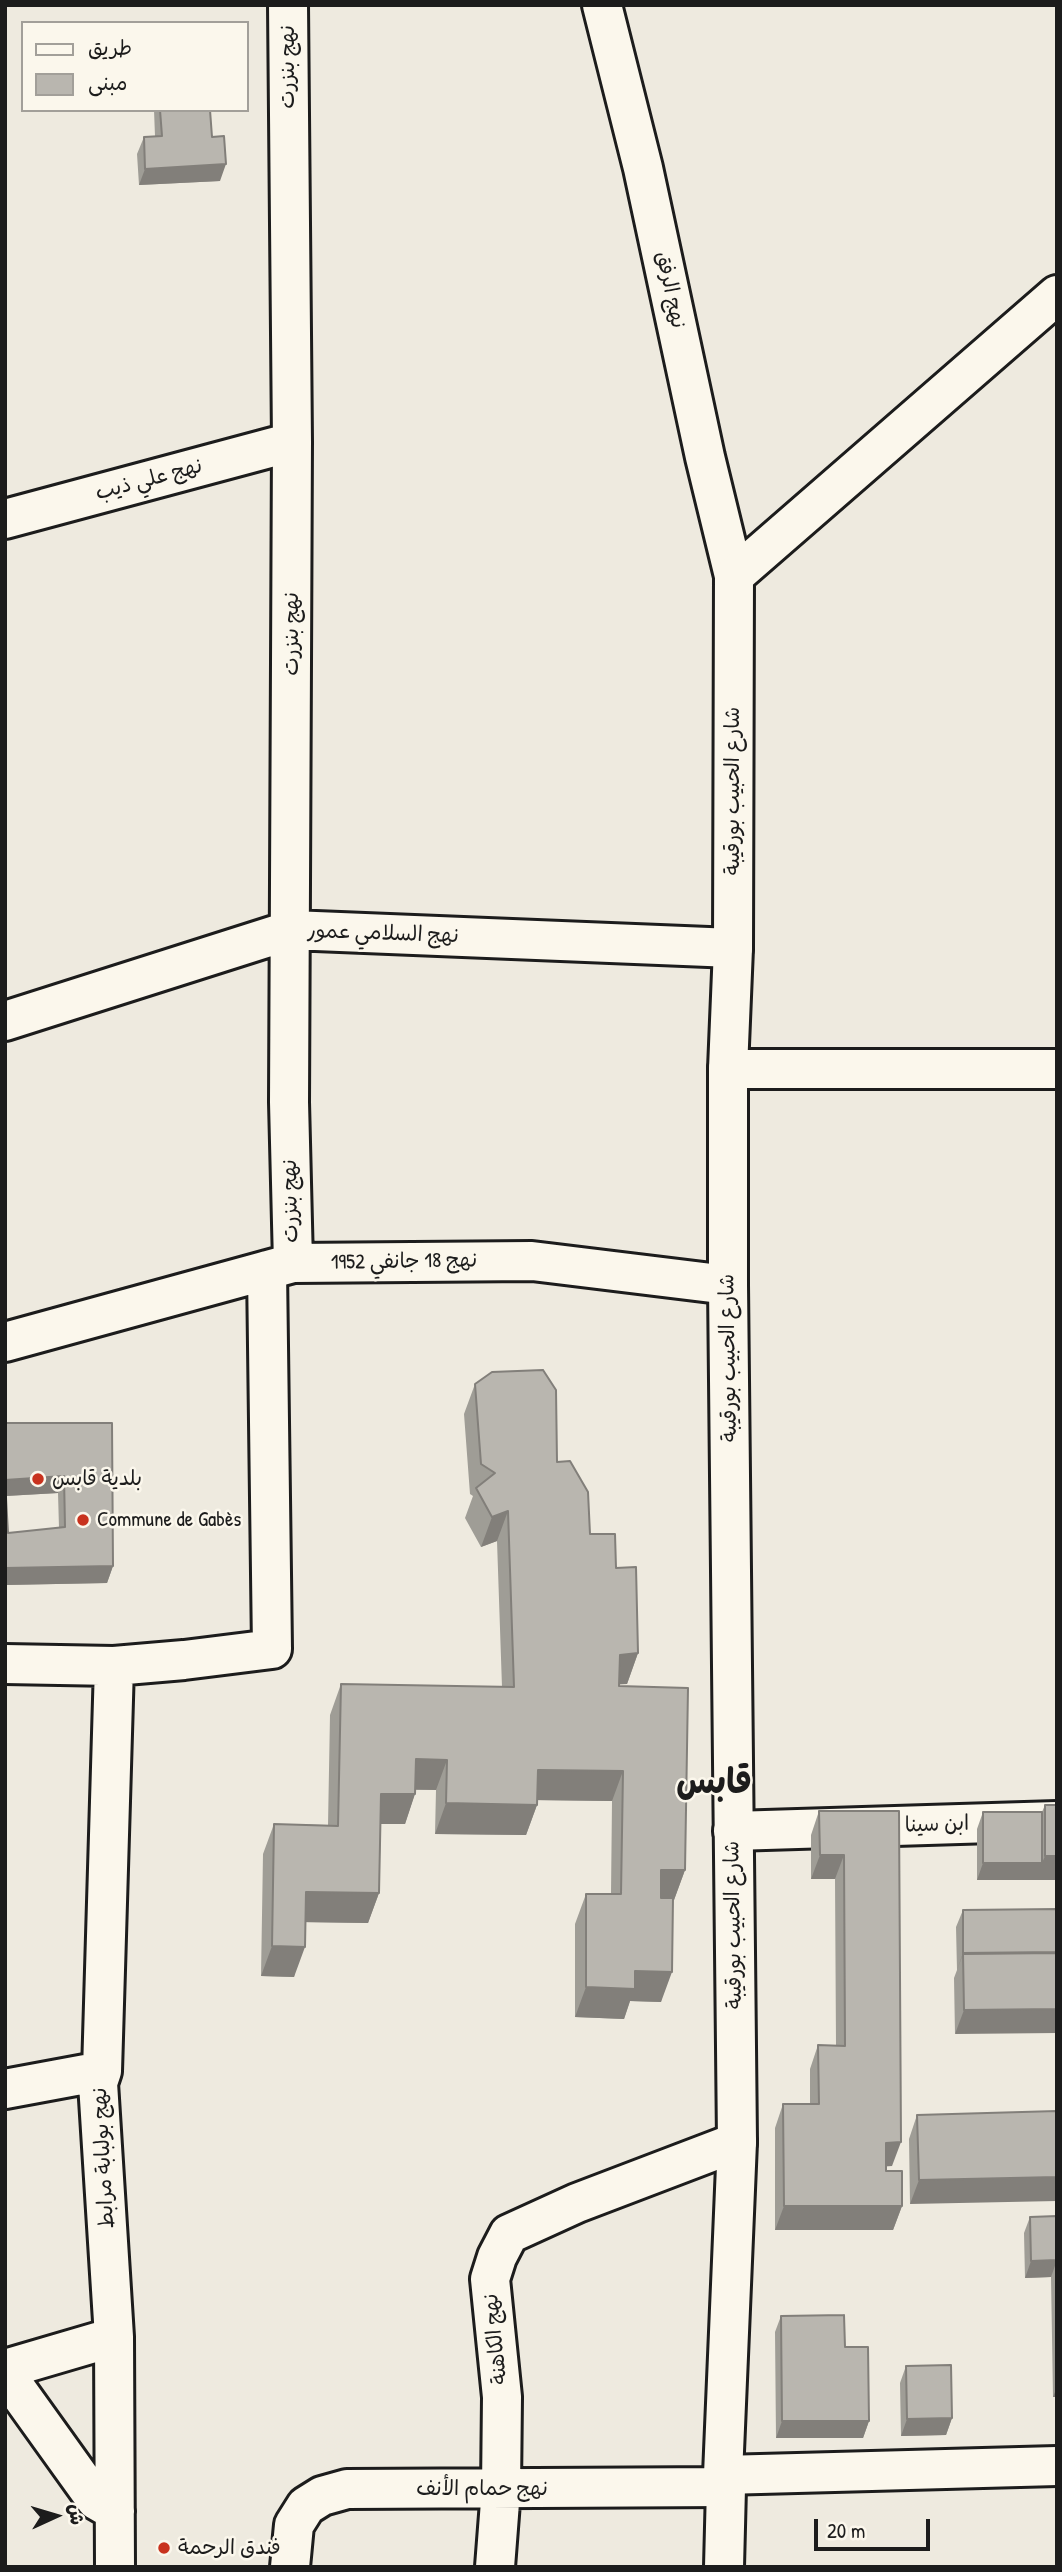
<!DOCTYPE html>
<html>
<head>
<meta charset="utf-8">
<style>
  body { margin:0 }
  #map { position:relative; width:1062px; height:2572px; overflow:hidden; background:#eeeadf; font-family:"Patrick Hand","Playpen Sans Arabic",sans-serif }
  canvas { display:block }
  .frame { position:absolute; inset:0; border:7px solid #1c1c1c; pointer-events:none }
  .legend { position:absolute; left:21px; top:21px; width:228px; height:91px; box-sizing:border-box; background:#fbf7ec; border:2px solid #a29f99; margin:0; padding:9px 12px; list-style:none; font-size:21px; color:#1c1c1c }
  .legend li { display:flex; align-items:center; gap:14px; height:35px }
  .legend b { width:35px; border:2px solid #a29f99 }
  .north { position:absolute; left:21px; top:2481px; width:70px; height:70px; -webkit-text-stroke:5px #fbf7ec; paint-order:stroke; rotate:86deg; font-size:19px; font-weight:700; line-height:28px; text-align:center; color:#1c1c1c }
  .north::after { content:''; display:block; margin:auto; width:24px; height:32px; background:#1c1c1c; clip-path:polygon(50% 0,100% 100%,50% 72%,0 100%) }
  .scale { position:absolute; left:814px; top:2519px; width:116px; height:32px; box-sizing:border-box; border:4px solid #1c1c1c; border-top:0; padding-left:9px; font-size:21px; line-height:24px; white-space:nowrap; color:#1c1c1c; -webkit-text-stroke:5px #fbf7ec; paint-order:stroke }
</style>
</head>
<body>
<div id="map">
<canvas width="1062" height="2572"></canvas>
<div class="frame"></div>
<ul class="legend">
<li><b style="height:9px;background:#fbf7ec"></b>طريق</li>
<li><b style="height:19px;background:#b9b6af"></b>مبنى</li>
</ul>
<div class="north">ش</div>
<div class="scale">20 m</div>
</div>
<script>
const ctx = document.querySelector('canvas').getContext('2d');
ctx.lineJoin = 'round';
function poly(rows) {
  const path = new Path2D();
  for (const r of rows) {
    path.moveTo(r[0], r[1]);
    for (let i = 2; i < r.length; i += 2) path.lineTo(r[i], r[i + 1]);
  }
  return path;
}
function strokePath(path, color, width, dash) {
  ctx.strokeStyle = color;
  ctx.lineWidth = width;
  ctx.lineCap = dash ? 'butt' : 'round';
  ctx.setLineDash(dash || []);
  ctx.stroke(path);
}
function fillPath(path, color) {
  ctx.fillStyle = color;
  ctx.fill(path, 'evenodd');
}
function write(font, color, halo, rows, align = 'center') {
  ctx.font = font + ' "Patrick Hand","Playpen Sans Arabic",sans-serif';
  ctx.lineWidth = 5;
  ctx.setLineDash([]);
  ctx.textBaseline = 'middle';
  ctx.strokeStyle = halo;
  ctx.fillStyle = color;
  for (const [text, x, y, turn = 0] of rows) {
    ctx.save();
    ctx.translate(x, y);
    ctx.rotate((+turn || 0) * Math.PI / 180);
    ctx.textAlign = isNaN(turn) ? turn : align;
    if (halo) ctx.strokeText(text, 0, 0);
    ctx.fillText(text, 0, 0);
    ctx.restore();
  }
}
const street = poly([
  [288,5,292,442,289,1102,293,1263],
  [602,5,643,168,705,457,734,576],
  [5,519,292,442],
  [5,1021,291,930,733,948],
  [728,1069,1057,1069],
  [5,1342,293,1263,532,1261,728,1285],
  [5,1664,114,1666,184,1660,272,1649,267,1270],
  [114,1666,102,2071,98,2083,114,2337,115,2567],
  [733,1831,1057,1821],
  [5,2089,102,2071],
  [5,2369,114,2337],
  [5,2373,96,2500,115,2511],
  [723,2475,1057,2466],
  [290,2567,294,2525,306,2506,322,2496,347,2489,726,2487],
  [495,2567,501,2489,502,2397,490,2279,497,2257,509,2234,577,2203,737,2142]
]);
const secondary = poly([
  [724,2567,726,2487,723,2475,737,2142,728,1285,728,1069,733,948,734,576,1057,295]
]);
strokePath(street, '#1c1c1c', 44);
strokePath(secondary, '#1c1c1c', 44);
strokePath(street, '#fbf7ec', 38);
strokePath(secondary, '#fbf7ec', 38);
fillPath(poly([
  [154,110,210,110,212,137,220,181,139,185,137,154,144,137,155,136],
  [475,1384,557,1462,590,1534,616,1568,638,1653,627,1684,619,1684,619,1686,685,1870,674,1900,673,1900,661,2002,630,2001,624,2019,575,2017,575,1924,586,1894,611,1894,612,1801,538,1800,537,1805,526,1835,435,1834,436,1790,416,1790,405,1824,381,1824,379,1893,368,1923,306,1922,294,1977,261,1976,263,1854,274,1824,328,1825,330,1715,341,1684,502,1687,497,1541,481,1547,465,1518,473,1496,470,1494,464,1414],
  [5,1423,112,1423,113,1566,107,1583,5,1585],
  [58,1493,59,1528,8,1533,6,1496],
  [1045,1805,1057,1880,977,1880,977,1829,983,1812,1042,1812],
  [819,1811,899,1811,892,2166,886,2166,886,2171,902,2206,893,2230,775,2230,775,2128,783,2104,810,2104,810,2069,818,2045,836,2045,835,1879,811,1879,811,1835],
  [1057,1909,955,2034,954,1978,957,1970,956,1927,963,1910],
  [1057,2111,910,2204,909,2139,917,2115],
  [1057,2216,1057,2397,1053,2397,1051,2277,1025,2278,1024,2233,1030,2217],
  [781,2316,845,2347,869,2421,863,2438,776,2438,775,2332],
  [906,2366,952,2418,946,2435,901,2436,900,2383]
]), '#9f9d96');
fillPath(poly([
  [226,164,220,181,139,185,145,169],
  [64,1476,58,1493,5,1496,5,1480],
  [508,1511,497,1541,481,1547,492,1517],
  [113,1566,107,1583,5,1585,5,1568],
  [638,1653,627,1684,609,1685,620,1655],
  [416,1759,447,1760,436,1790,405,1789],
  [538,1770,623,1771,612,1801,527,1800],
  [381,1794,415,1794,405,1824,370,1824],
  [446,1803,537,1805,526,1835,435,1834],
  [820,1855,844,1855,835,1879,811,1879],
  [1045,1856,1057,1856,1057,1880,977,1880,983,1863,1042,1863],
  [661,1870,685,1870,674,1900,650,1900],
  [306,1892,379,1893,368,1923,295,1922],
  [272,1946,305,1947,294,1977,261,1976],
  [1057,1952,1057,1969,963,1954,957,1970,963,1953],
  [635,1971,672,1972,661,2002,630,2001,624,2019,575,2017,586,1987],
  [1057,2009,1057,2033,955,2034,964,2010],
  [901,2142,892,2166,877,2167,886,2143],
  [1057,2177,1057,2201,910,2204,919,2180],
  [784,2206,902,2206,893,2230,775,2230],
  [1057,2260,1051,2277,1025,2278,1031,2261],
  [1057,2387,1057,2397,1053,2397],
  [952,2418,946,2435,901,2436,907,2419],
  [782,2421,869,2421,863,2438,776,2438]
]), '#827f7a');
const building = poly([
  [160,110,210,110,212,137,224,136,226,164,145,169,144,137,162,136,160,110],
  [543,1370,556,1390,557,1462,570,1461,588,1492,590,1534,615,1534,616,1568,636,1567,638,1653,620,1655,619,1686,688,1688,685,1870,661,1870,661,1898,673,1898,672,1972,635,1971,635,1989,586,1987,586,1894,621,1894,623,1771,538,1770,537,1805,446,1803,447,1760,416,1759,415,1794,381,1794,379,1893,306,1892,305,1947,272,1946,274,1824,338,1826,341,1684,514,1687,508,1511,492,1517,476,1488,495,1473,481,1464,475,1384,492,1372,543,1370],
  [5,1423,112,1423,113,1566,5,1568,5,1423],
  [64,1476,65,1527,8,1533,5,1480,64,1476],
  [1045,1805,1057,1805,1057,1856,1045,1856,1045,1805],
  [819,1811,899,1811,901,2142,886,2143,886,2171,902,2171,902,2206,784,2206,783,2104,819,2104,818,2045,845,2046,844,1855,820,1855,819,1811],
  [983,1812,1042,1812,1042,1863,983,1863,983,1812],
  [1057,1909,1057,1952,963,1953,963,1910,1057,1909],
  [1057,1953,1057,2009,964,2010,963,1954,1057,1953],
  [1057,2111,1057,2177,919,2180,917,2115,1057,2111],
  [1057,2216,1057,2265,1057,2260,1031,2261,1030,2217,1057,2216],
  [844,2315,845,2347,868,2347,869,2421,782,2421,781,2316,844,2315],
  [951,2365,952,2418,907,2419,906,2366,951,2365]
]);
fillPath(building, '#b9b6af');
strokePath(building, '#827f7a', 2);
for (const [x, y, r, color] of [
  [38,1479,7,"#c8321e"],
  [83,1520,7,"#c8321e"],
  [164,2548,7,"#c8321e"]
]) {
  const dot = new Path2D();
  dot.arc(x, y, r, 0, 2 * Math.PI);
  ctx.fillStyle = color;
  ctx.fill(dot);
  strokePath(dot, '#fbf7ec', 2.5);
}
write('21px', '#1c1c1c', '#fbf7ec', [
  ["نهج بنزرت",288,67,-90],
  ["نهج الرفق",670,290,78],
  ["نهج علي ذيب",149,480,-15],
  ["نهج بنزرت",292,634,-90],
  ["شارع الحبيب بورقيبة",733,791,-90],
  ["نهج السلامي عمور",383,934,2],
  ["نهج بنزرت",291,1201,-91],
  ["نهج 18 جانفي 1952",404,1262,-1],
  ["شارع الحبيب بورقيبة",729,1358,-91],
  ["ابن سينا",937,1825,-2],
  ["شارع الحبيب بورقيبة",734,1925,-91],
  ["نهج بولبابة مرابط",104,2158,-93],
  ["نهج الكاهنة",496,2339,-96],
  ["نهج حمام الأنف",482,2489]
]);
write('21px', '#1c1c1c', '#fbf7ec', [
  ["بلدية قابس",52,1479],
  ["Commune de Gabès",97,1520],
  ["فندق الرحمة",178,2548]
], 'left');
write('bold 35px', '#1c1c1c', '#fbf7ec', [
  ["قابس",714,1784]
]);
</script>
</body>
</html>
